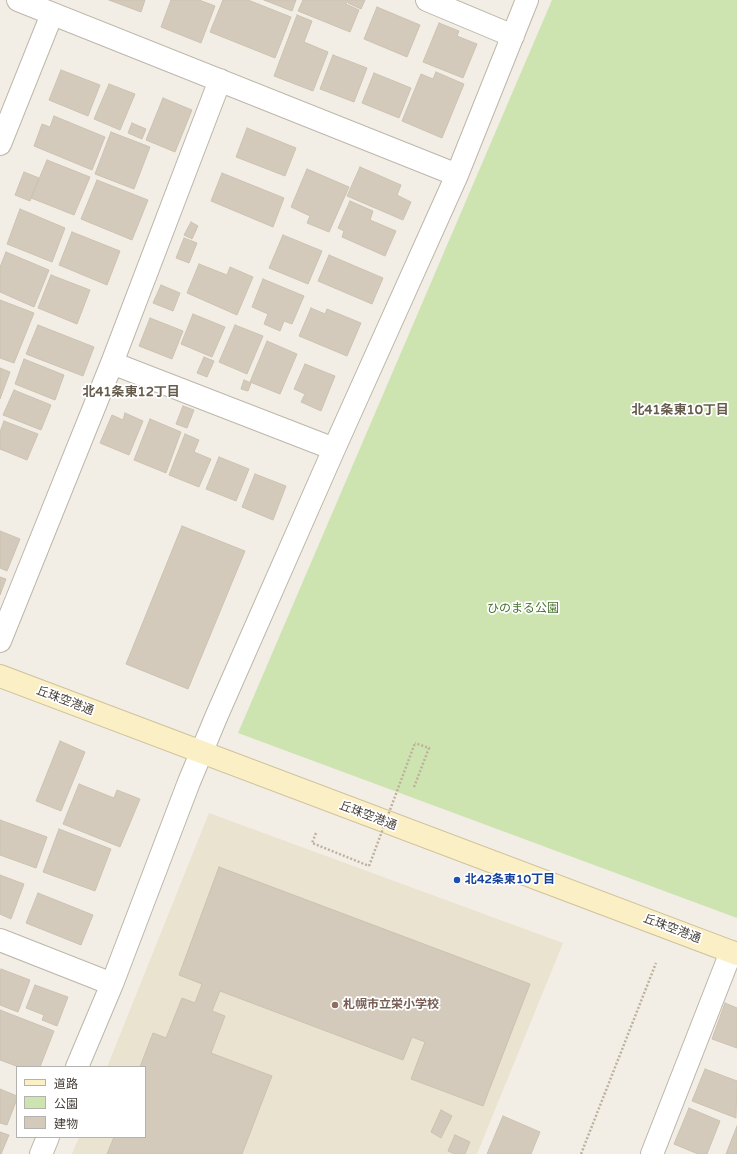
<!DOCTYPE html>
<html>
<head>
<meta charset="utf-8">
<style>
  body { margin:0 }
  #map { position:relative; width:737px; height:1154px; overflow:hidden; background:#f2eee6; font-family:"Varela Round","Noto Sans JP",sans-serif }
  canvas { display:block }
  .legend { position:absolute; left:16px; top:1066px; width:130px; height:72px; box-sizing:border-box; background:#fff; border:1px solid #b4b2af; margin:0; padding:5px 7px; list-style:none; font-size:12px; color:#443e36 }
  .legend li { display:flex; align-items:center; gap:8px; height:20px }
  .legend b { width:20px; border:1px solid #b4b2af }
</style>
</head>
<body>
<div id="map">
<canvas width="737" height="1154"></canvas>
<ul class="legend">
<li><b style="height:5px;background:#fbefc6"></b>道路</li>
<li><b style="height:11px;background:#cde4b1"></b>公園</li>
<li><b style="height:11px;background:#d3cabc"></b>建物</li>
</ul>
</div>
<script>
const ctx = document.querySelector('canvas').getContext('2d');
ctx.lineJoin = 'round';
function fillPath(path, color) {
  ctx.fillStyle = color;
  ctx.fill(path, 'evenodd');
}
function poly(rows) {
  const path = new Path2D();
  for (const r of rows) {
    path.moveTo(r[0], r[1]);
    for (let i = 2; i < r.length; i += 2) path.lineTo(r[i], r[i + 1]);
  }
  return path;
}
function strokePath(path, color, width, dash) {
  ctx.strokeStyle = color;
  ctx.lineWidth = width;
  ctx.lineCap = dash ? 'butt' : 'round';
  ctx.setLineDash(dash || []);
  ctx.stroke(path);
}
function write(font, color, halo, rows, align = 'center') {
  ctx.font = font + ' "Varela Round","Noto Sans JP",sans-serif';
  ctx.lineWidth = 3.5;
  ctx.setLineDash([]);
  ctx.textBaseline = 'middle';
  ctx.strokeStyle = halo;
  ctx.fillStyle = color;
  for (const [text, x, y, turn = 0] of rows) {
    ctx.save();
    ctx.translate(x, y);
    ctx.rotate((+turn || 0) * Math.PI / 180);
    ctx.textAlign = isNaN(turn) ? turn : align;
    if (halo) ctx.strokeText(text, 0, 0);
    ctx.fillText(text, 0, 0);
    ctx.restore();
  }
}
fillPath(poly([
  [209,813,563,943,477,1154,72,1154,79,1137,145,1137,145,1067,107,1067]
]), '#eae3d0');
fillPath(poly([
  [552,0,737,0,737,918,238,733]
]), '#cde4b1');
const building = poly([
  [109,0,145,0,141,12,109,0],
  [171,0,199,0,215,6,201,43,161,27,171,0],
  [223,0,248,0,291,17,275,58,210,32,223,0],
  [264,0,296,0,292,11,264,0],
  [303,0,348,0,346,4,359,10,350,32,298,11,303,0],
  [349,0,365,0,361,9,348,3,349,0],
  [377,7,420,25,407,57,364,39,377,7],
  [297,15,312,21,304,42,328,52,313,91,274,76,297,15],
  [439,23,459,31,457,36,477,44,463,78,423,62,439,23],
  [333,55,367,68,354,102,320,89,333,55],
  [61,70,100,85,88,116,49,100,61,70],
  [436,72,464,84,442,138,402,121,421,74,433,79,436,72],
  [374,73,411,88,399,118,362,103,374,73],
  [109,84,135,94,120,130,94,119,109,84],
  [163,98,192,110,175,152,146,140,163,98],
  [54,116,105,137,92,170,34,146,42,124,50,127,54,116],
  [132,123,146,129,142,139,128,133,132,123],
  [247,128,296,148,285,176,236,157,247,128],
  [111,132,150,147,134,189,95,174,111,132],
  [47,160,90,177,74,215,31,198,47,160],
  [360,167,401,185,397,195,411,202,403,220,347,196,360,167],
  [307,169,349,187,329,232,307,223,310,216,291,207,307,169],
  [24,172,39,178,30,201,15,195,24,172],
  [222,173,284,198,273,227,211,201,222,173],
  [97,180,148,200,132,240,81,219,97,180],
  [350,201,373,211,370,220,396,231,385,256,342,237,344,231,338,228,350,201],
  [20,209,65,228,52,262,7,244,20,209],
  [191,222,198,226,192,239,184,235,191,222],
  [72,232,120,251,107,285,59,265,72,232],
  [283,235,322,251,308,284,269,268,283,235],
  [184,238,197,243,189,263,176,258,184,238],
  [6,252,49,270,34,307,0,292,0,267,6,252],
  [329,255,383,278,372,304,318,281,329,255],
  [199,264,227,275,230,267,253,277,237,315,187,293,199,264],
  [51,275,90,290,77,324,38,308,51,275],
  [263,279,304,296,292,324,284,321,280,331,264,324,268,314,252,307,263,279],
  [161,285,180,293,173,311,153,303,161,285],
  [0,300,34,313,14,363,0,358,0,300],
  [311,308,325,314,327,309,361,323,347,356,299,336,311,308],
  [193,314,225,327,212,357,181,344,193,314],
  [150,318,183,331,172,359,139,346,150,318],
  [38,325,94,347,83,376,26,354,38,325],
  [235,325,263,336,247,374,219,362,235,325],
  [267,341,297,354,280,394,250,382,267,341],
  [204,357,214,361,207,377,197,373,204,357],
  [24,359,64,375,55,400,15,384,24,359],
  [305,364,335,376,321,411,301,402,305,394,294,389,305,364],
  [0,368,10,372,0,399,0,368],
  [244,380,251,383,248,391,241,389,244,380],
  [14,390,51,405,41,430,3,415,14,390],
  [183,406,194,410,187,428,176,424,183,406],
  [125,413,143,421,129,455,100,443,112,415,123,420,125,413],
  [150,419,181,432,166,473,134,460,150,419],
  [4,421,38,434,27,460,0,449,0,432,4,421],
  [185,434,199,440,194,452,211,459,199,487,169,475,185,434],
  [219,457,249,469,236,501,206,489,219,457],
  [255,474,286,486,273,520,242,507,255,474],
  [182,526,245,551,188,689,126,664,182,526],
  [0,531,20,539,7,571,0,568,0,531],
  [0,577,6,579,0,595,0,577],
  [60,741,85,752,61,811,36,801,60,741],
  [79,784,114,798,117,790,140,799,120,847,63,824,79,784],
  [0,820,47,837,36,868,0,855,0,820],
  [59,829,111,849,95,891,43,872,59,829],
  [219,867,530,984,483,1106,411,1079,425,1042,412,1037,403,1060,220,991,212,1011,225,1016,211,1053,272,1076,242,1154,107,1154,114,1137,145,1137,145,1067,140,1067,153,1033,166,1038,182,998,195,1003,202,984,179,975,219,867],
  [0,875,24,884,11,919,0,914,0,875],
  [38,893,93,915,81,945,26,923,38,893],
  [1,969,30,980,18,1012,0,1005,0,973,1,969],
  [35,985,68,997,57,1026,42,1020,44,1015,26,1008,35,985],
  [725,1003,737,1008,737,1048,712,1039,725,1003],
  [0,1010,54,1031,40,1067,19,1067,0,1060,0,1010],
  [705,1069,737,1081,736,1118,692,1101,705,1069],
  [0,1089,17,1096,17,1099,7,1125,0,1123,0,1089],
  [689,1108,720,1121,707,1154,698,1154,674,1144,689,1108],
  [441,1110,452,1116,441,1138,431,1132,441,1110],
  [503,1116,540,1132,531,1154,487,1154,503,1116],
  [737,1126,737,1154,726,1154,737,1126],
  [0,1132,9,1135,1,1154,0,1154,0,1132],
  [455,1135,470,1142,465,1154,455,1154,448,1151,455,1135]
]);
fillPath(building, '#d3cabc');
strokePath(building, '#cdc2b0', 1);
const minor = poly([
  [18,0,457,175],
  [427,0,513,36],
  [0,144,52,14],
  [112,363,334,449],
  [0,641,112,363,220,80],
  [0,940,112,984],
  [77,1067,112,984,189,782,217,715,334,449,457,175,527,0],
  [41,1154,48,1137],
  [652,1154,731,952]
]);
const secondary = poly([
  [0,676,737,954]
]);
strokePath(minor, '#bdb6a9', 24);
strokePath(secondary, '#cfc198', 24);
strokePath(poly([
  [414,787,429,748,415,743],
  [316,833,312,843,369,866],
  [581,1154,656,963]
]), '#beb19b', 2.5, [2, 2]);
strokePath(minor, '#fff', 22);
strokePath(secondary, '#fbefc6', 22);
strokePath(poly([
  [369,866,415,743]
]), '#beb19b', 2.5, [2, 2]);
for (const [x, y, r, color] of [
  [457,880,4,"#1a4fb4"],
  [335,1005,4,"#8d6e63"]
]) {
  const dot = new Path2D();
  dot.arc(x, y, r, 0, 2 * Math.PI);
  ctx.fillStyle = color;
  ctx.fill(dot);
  strokePath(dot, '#fff', 1.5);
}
write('12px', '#47722d', '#fff', [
  ["ひのまる公園",523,609]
]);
write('12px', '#443e36', '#fff', [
  ["丘珠空港通",65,701,21],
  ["丘珠空港通",368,816,21],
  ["丘珠空港通",672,929,21]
]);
write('bold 12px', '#164399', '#fff', [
  ["北42条東10丁目",465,880]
], 'left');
write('bold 12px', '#785e54', '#fff', [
  ["札幌市立栄小学校",343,1005]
], 'left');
write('bold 13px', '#665c4d', '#fff', [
  ["北41条東12丁目",131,393],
  ["北41条東10丁目",680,411]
]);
</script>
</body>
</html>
